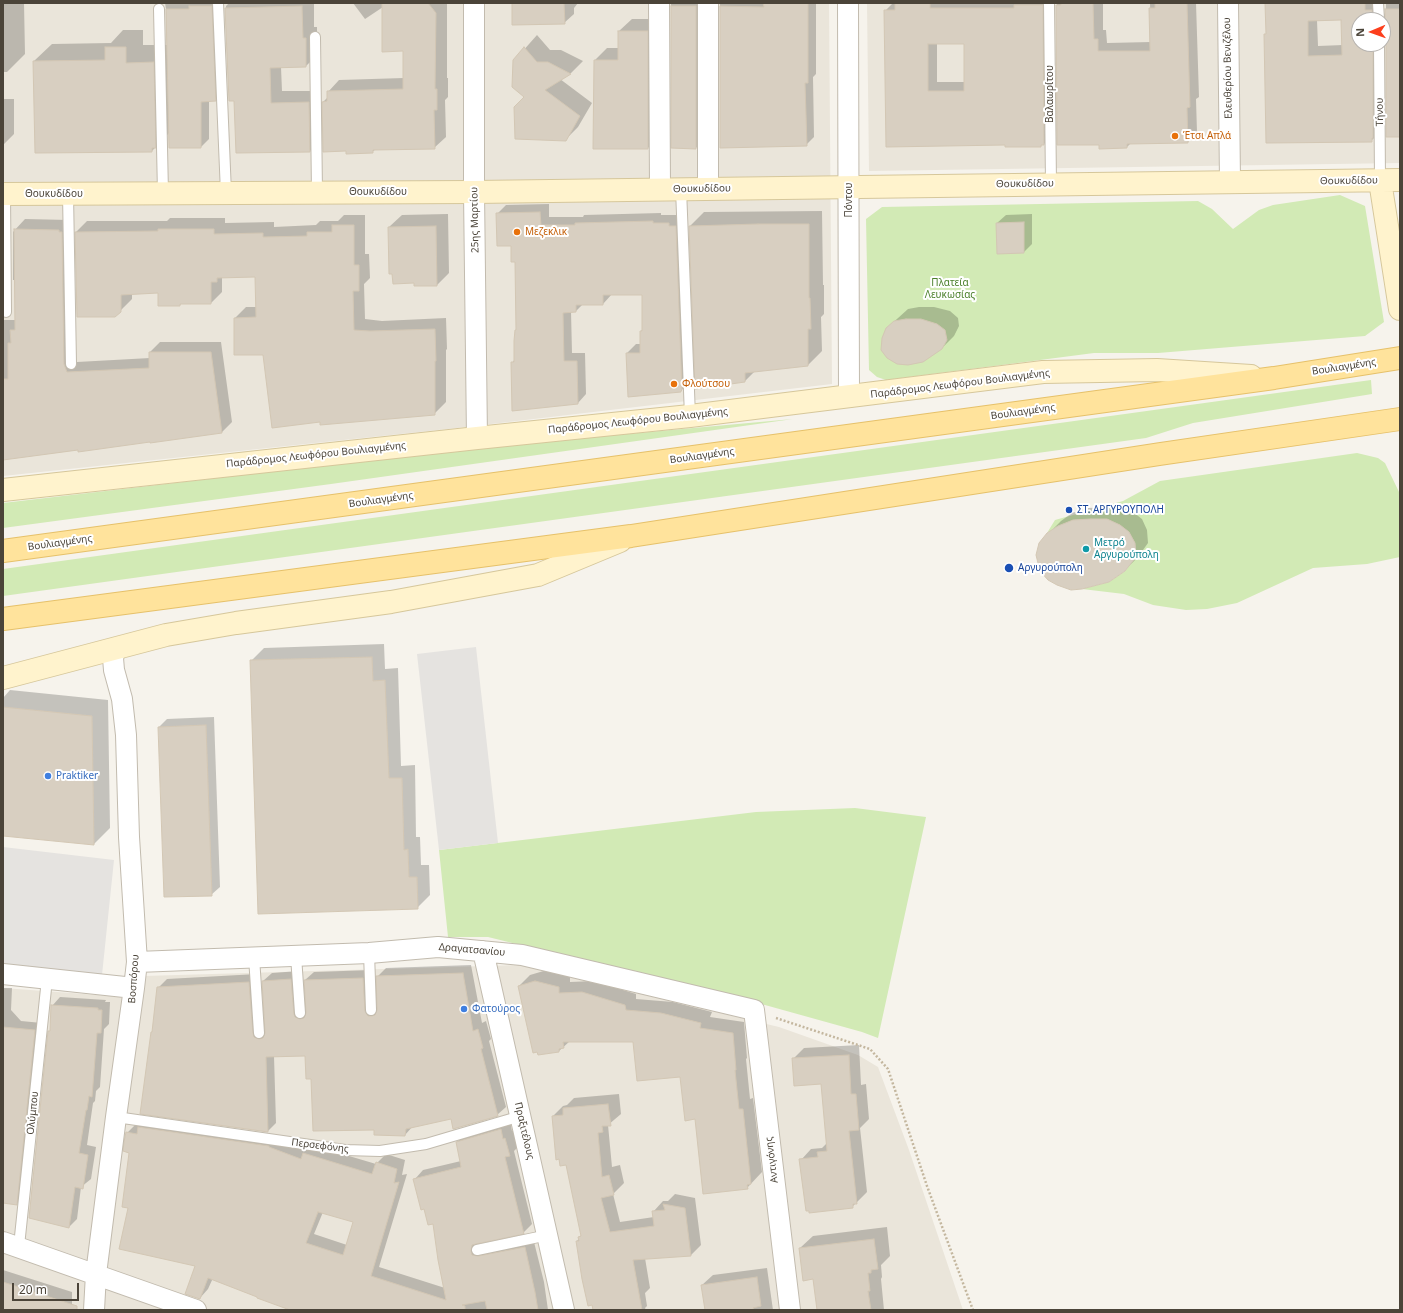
<!DOCTYPE html>
<html>
<head>
<meta charset="utf-8">
<style>
  body { margin:0 }
  #map { position:relative; width:1403px; height:1313px; overflow:hidden; background:#f6f3ec; font-family:"Noto Sans",sans-serif }
  canvas { display:block }
  .frame { position:absolute; inset:0; border:4px solid #4b4439; pointer-events:none }
  .north { position:absolute; left:1351px; top:12px; width:40px; height:40px; box-sizing:border-box; background:#fff; border:1px solid #b7b4b0; border-radius:50%; rotate:268deg; font-size:11px; font-weight:700; line-height:16px; text-align:center; color:#4b4439 }
  .north::after { content:''; display:block; margin:auto; width:14px; height:18px; background:#fc3f1d; clip-path:polygon(50% 0,100% 100%,50% 72%,0 100%) }
  .scale { position:absolute; left:12px; top:1283px; width:67px; height:18px; box-sizing:border-box; border:2px solid #4b4439; border-top:0; padding-left:5px; font-size:12px; line-height:14px; white-space:nowrap; color:#4b4439; -webkit-text-stroke:3px #fff; paint-order:stroke }
</style>
</head>
<body>
<div id="map">
<canvas width="1403" height="1313"></canvas>
<div class="frame"></div>
<div class="north">N</div>
<div class="scale">20 m</div>
</div>
<script>
const ctx = document.querySelector('canvas').getContext('2d');
ctx.lineJoin = 'round';
function fillPath(path, color) {
  ctx.fillStyle = color;
  ctx.fill(path, 'evenodd');
}
function poly(rows) {
  const path = new Path2D();
  for (const r of rows) {
    path.moveTo(r[0], r[1]);
    for (let i = 2; i < r.length; i += 2) path.lineTo(r[i], r[i + 1]);
  }
  return path;
}
function strokePath(path, color, width, dash) {
  ctx.strokeStyle = color;
  ctx.lineWidth = width;
  ctx.lineCap = dash ? 'butt' : 'round';
  ctx.setLineDash(dash || []);
  ctx.stroke(path);
}
function write(font, color, halo, rows, align = 'center') {
  ctx.font = font + ' "Noto Sans",sans-serif';
  ctx.lineWidth = 4;
  ctx.setLineDash([]);
  ctx.textBaseline = 'middle';
  ctx.strokeStyle = halo;
  ctx.fillStyle = color;
  for (const [text, x, y, turn = 0] of rows) {
    ctx.save();
    ctx.translate(x, y);
    ctx.rotate((+turn || 0) * Math.PI / 180);
    ctx.textAlign = isNaN(turn) ? turn : align;
    if (halo) ctx.strokeText(text, 0, 0);
    ctx.fillText(text, 0, 0);
    ctx.restore();
  }
}
fillPath(poly([
  [3,3,829,3,832,384,457,428,3,476],
  [867,3,1400,3,1400,163,869,171],
  [1359,20,1383,20,1383,44,1359,44],
  [519,965,779,1027,858,1055,878,1067,909,1150,963,1310,3,1310,3,988,112,996,142,1000,144,976]
]), '#eae5da');
fillPath(poly([
  [1340,195,1365,206,1384,322,1365,336,1158,353,1094,353,886,380,877,377,869,370,866,219,882,207,1198,201,1212,209,1233,229,1259,210,1273,205],
  [1371,380,1372,394,1193,423,1146,438,3,596,3,569],
  [793,419,331,484,3,528,3,503,328,465,560,440],
  [1357,453,1378,458,1385,463,1400,494,1400,557,1367,564,1313,568,1237,603,1207,609,1186,610,1153,605,1124,594,1082,589,1109,582,1125,571,1136,557,1135,543,1129,532,1120,525,1107,519,1090,519,1074,520,1058,526,1047,533,1055,520,1123,501,1160,481],
  [855,808,926,817,878,1038,862,1032,765,1005,488,937,448,937,439,850,756,812]
]), '#d2eab5');
fillPath(poly([
  [476,647,498,843,439,850,417,654],
  [3,847,114,860,102,975,3,966]
]), '#e5e3e0');
fillPath(poly([
  [3,3,24,3,25,54,7,72,3,72],
  [165,3,220,3,223,92,215,100,209,100,209,139,201,147,169,133,152,151,34,61,52,44,111,43,123,30,143,30,143,45,167,45,166,9],
  [229,3,314,3,314,27,317,27,317,55,306,66,281,67,282,91,320,91,321,140,310,151,235,100,230,100,226,6],
  [353,3,447,3,447,78,448,78,448,97,445,100,446,137,434,148,376,149,372,152,323,102,328,97,328,92,339,80,404,78,404,50,383,7,365,19],
  [513,3,578,3,574,8,574,14,564,23],
  [671,3,704,3,704,140,696,148,672,147],
  [720,3,816,3,816,74,813,77,814,137,806,145,720,147],
  [893,3,1052,3,1053,135,1044,144,1040,146,1006,144,887,146,885,11],
  [937,43,965,43,965,82,937,82],
  [1057,3,1103,3,1103,30,1106,30,1107,43,1151,42,1150,3,1196,3,1199,97,1196,99,1197,132,1188,142,1131,143,1127,147,1100,144,1058,144],
  [1266,3,1382,3,1382,10,1386,16,1386,3,1400,3,1400,136,1386,44,1383,37,1383,20,1359,20,1359,44,1382,44,1381,131,1371,141,1265,35,1267,33],
  [1342,19,1343,45,1318,46,1317,20],
  [632,19,660,19,660,135,648,148,595,60,607,48,619,48,619,31],
  [537,35,550,50,561,50,583,61,571,73,560,79,592,103,578,127,565,140,525,97,514,61],
  [3,99,14,99,14,134,3,145],
  [549,204,549,217,583,217,584,215,661,213,661,215,677,215,677,218,684,218,691,381,680,391,627,353,636,344,641,344,641,331,643,329,643,294,612,294,603,304,583,304,576,311,571,311,572,353,585,353,586,394,578,403,512,363,515,359,517,329,516,261,512,245,497,214,506,205],
  [822,211,823,285,824,285,824,314,821,317,822,351,808,365,755,371,745,381,690,226,704,212],
  [448,214,449,273,437,285,389,227,402,215],
  [1032,214,1032,244,1024,252,998,253,997,223,1006,215],
  [344,215,365,215,365,254,369,254,370,278,364,284,365,319,382,321,446,318,447,349,446,350,446,402,434,414,264,354,235,318,246,307,257,307,256,276,222,277,222,292,211,303,182,303,180,305,159,292,132,294,132,299,120,311,76,232,87,221,167,221,170,218,225,218,225,223,274,222,274,227,316,225,320,221,338,221],
  [25,219,69,220,74,353,77,362,150,358,150,352,160,342,221,342,232,422,222,432,3,459,3,320,16,320,15,280,13,280,13,232],
  [919,307,934,307,950,311,958,318,959,326,954,336,941,349,887,328,908,309],
  [1120,507,1133,512,1142,519,1147,530,1148,543,1138,557,1125,570,1048,534,1061,521,1072,513,1087,508],
  [384,644,385,669,398,668,401,766,415,765,416,837,420,837,421,865,429,865,430,895,417,908,251,661,264,648],
  [10,690,108,700,110,828,94,844,3,835,3,698],
  [214,717,220,887,211,895,159,727,167,719],
  [471,965,482,1023,486,1021,491,1039,489,1041,506,1107,497,1115,451,1118,413,1126,405,1135,375,1129,306,1054,274,1056,276,1123,268,1131,152,1032,153,1031,158,988,167,979,257,974,262,1029,266,1031,263,981,272,973,299,971,303,1009,307,1011,305,980,314,972,372,970,373,1002,376,1007,378,1008,377,977,386,968],
  [547,970,570,976,570,982,594,981,636,994,636,999,673,1002,712,1012,710,1017,744,1022,747,1058,746,1059,750,1099,753,1098,762,1172,747,1188,696,1118,681,1076,634,1041,570,1041,559,1051,519,986,530,975],
  [3,988,12,988,11,1010,21,1021,42,1023,24,1196,16,1204,3,1202],
  [60,997,106,1000,105,1002,110,1002,109,1024,104,1029,100,1087,96,1091,95,1101,93,1103,87,1145,96,1147,91,1179,81,1187,77,1219,69,1227,49,1032,51,1030,52,1006],
  [859,1045,861,1085,866,1084,869,1119,860,1128,867,1192,852,1207,801,1160,811,1149,822,1148,827,1143,822,1083,793,1059,804,1048],
  [619,1094,621,1114,608,1125,612,1167,620,1165,624,1183,613,1194,620,1222,654,1217,653,1212,663,1201,668,1201,675,1194,695,1198,701,1245,691,1255,645,1258,650,1288,645,1293,647,1306,645,1308,646,1310,594,1310,577,1241,582,1234,566,1164,553,1116,563,1106,567,1105,574,1098],
  [510,1121,512,1131,514,1130,518,1147,514,1151,532,1224,523,1233,479,1242,481,1246,533,1238,544,1282,548,1310,293,1310,213,1278,208,1289,200,1298,196,1265,129,1207,130,1152,127,1133,136,1124,312,1145,376,1164,386,1154,405,1160,402,1175,407,1174,379,1267,445,1288,434,1223,415,1179,423,1170,461,1161,457,1142,466,1134],
  [323,1212,355,1221,347,1245,314,1234],
  [887,1227,890,1256,881,1265,882,1277,881,1279,884,1310,818,1310,814,1278,800,1248,813,1236],
  [767,1268,773,1310,706,1310,702,1285,713,1275],
  [3,1270,72,1292,72,1310,3,1310]
]), '#0003');
const building = poly([
  [382,3,428,3,436,13,435,89,437,89,437,110,434,110,435,149,373,150,373,153,346,154,346,151,323,152,322,102,327,101,327,91,403,89,403,51,382,52,382,3],
  [512,3,564,3,565,24,512,25,512,3],
  [763,3,808,3,808,83,805,83,807,146,720,148,720,6,764,7,763,3],
  [895,3,930,3,930,8,1014,8,1014,5,1043,5,1044,145,1041,145,1041,147,1005,147,1005,145,886,147,884,10,895,10,895,3],
  [928,44,964,44,964,91,928,91,928,44],
  [1061,3,1093,3,1094,39,1098,39,1098,51,1150,51,1149,8,1155,8,1155,3,1187,3,1190,107,1187,108,1188,143,1127,144,1127,148,1099,149,1099,145,1057,145,1056,5,1061,5,1061,3],
  [1265,3,1365,3,1365,10,1372,10,1372,20,1359,20,1359,44,1373,44,1373,138,1372,138,1372,142,1266,143,1264,34,1266,34,1265,3],
  [1341,20,1342,55,1308,56,1308,21,1341,20],
  [189,6,212,6,216,101,201,102,201,148,169,148,166,9,189,9,189,6],
  [302,6,303,38,306,38,306,67,270,68,271,103,309,102,310,152,236,153,234,101,229,101,225,8,302,6],
  [671,6,696,6,696,149,671,148,671,6],
  [1385,9,1400,9,1400,137,1386,137,1386,44,1383,39,1383,25,1385,20,1385,9],
  [618,31,648,31,648,149,593,149,594,60,618,60,618,31],
  [105,47,126,47,126,63,154,62,156,148,152,148,152,152,35,153,33,61,105,60,105,47],
  [524,47,537,62,548,62,571,74,545,90,580,116,566,141,515,139,514,107,524,97,512,87,513,60,524,47],
  [540,212,541,225,575,225,575,223,653,221,653,223,669,223,669,226,676,226,682,390,681,391,681,392,628,397,626,353,640,353,640,331,642,331,642,295,603,295,603,305,576,305,576,312,563,313,564,361,577,361,578,404,512,411,511,362,514,362,514,341,515,330,516,330,515,262,511,262,511,246,497,246,496,213,540,212],
  [1024,222,1024,253,997,254,996,223,1024,222],
  [758,224,809,224,809,298,810,298,811,329,808,329,808,366,745,373,745,382,695,389,689,226,758,224],
  [332,225,354,225,354,265,359,265,359,291,353,291,354,330,370,331,435,329,436,361,435,361,435,415,320,425,320,422,272,428,263,355,234,355,234,318,256,317,255,277,217,278,217,282,211,282,211,304,180,304,180,306,158,306,158,293,121,295,121,312,115,317,77,317,75,232,158,231,158,229,214,229,214,234,263,233,263,237,307,236,307,232,332,232,332,225],
  [436,226,437,286,414,286,414,283,393,284,392,274,389,274,388,227,436,226],
  [14,229,59,230,59,232,62,232,64,364,67,372,149,368,149,352,211,352,222,433,150,443,150,442,78,452,78,450,3,460,3,379,8,379,8,343,11,343,10,330,15,330,14,229],
  [906,319,921,319,937,324,945,330,947,340,942,349,923,362,908,365,897,364,887,358,881,350,882,338,886,328,894,321,906,319],
  [1091,519,1107,519,1120,525,1129,532,1135,543,1136,557,1125,571,1109,582,1082,589,1071,590,1057,585,1048,580,1040,571,1036,555,1039,543,1047,533,1058,526,1073,520,1091,519],
  [372,657,373,681,385,680,389,778,402,778,404,850,408,849,409,877,417,877,418,909,258,914,250,660,372,657],
  [3,707,92,716,94,845,3,836,3,707],
  [206,725,212,896,164,897,158,727,206,725],
  [463,973,473,1031,478,1029,483,1048,481,1049,498,1116,453,1129,451,1119,406,1129,405,1136,374,1135,374,1130,313,1131,311,1079,306,1079,305,1056,266,1057,268,1132,140,1114,151,1032,152,1032,157,987,249,982,253,1033,254,1037,259,1039,263,1038,265,1033,262,981,291,979,294,1014,295,1017,300,1019,304,1018,306,1013,304,980,363,978,365,1011,368,1016,372,1016,375,1015,377,1010,376,976,463,973],
  [535,981,559,987,559,993,582,992,625,1005,626,1010,661,1013,701,1023,700,1028,733,1033,736,1070,735,1070,739,1109,743,1109,751,1184,747,1185,748,1189,703,1194,695,1119,685,1121,680,1077,637,1081,633,1042,563,1042,564,1048,559,1049,559,1052,538,1055,537,1052,533,1053,518,986,535,981],
  [51,1005,98,1008,98,1010,102,1010,101,1033,97,1033,92,1097,89,1096,87,1110,86,1110,79,1153,88,1155,83,1189,75,1187,69,1228,29,1218,48,1031,50,1031,51,1005],
  [3,1027,35,1030,17,1205,3,1203,3,1027],
  [849,1055,851,1094,856,1094,859,1130,849,1131,857,1204,853,1204,853,1208,809,1213,809,1211,806,1211,799,1159,818,1157,817,1152,827,1151,821,1084,794,1086,792,1058,849,1055],
  [608,1104,611,1126,602,1126,603,1132,598,1133,602,1177,609,1175,614,1195,601,1198,610,1232,654,1226,652,1211,665,1210,663,1204,685,1208,691,1256,633,1260,642,1310,593,1310,592,1305,588,1306,582,1279,576,1241,579,1241,578,1237,581,1236,566,1165,560,1166,559,1159,556,1160,552,1116,563,1115,563,1108,608,1104],
  [138,1127,269,1146,269,1147,301,1159,303,1153,372,1174,376,1162,397,1169,394,1183,399,1182,371,1276,446,1300,438,1260,433,1224,428,1225,424,1209,421,1210,413,1179,461,1167,456,1142,501,1129,503,1139,505,1138,510,1156,505,1157,524,1234,476,1244,472,1245,471,1251,472,1255,478,1256,525,1247,535,1292,538,1310,487,1310,485,1301,462,1305,465,1306,465,1310,290,1310,257,1298,257,1297,208,1278,200,1299,185,1294,195,1266,119,1249,128,1208,122,1207,129,1153,123,1151,124,1142,126,1132,137,1134,138,1127],
  [318,1212,353,1222,343,1255,306,1243,318,1212],
  [874,1239,878,1269,871,1270,871,1273,868,1273,870,1291,868,1291,871,1310,817,1310,813,1279,803,1281,799,1248,874,1239],
  [757,1277,761,1306,753,1308,754,1310,705,1310,701,1285,757,1277],
  [3,1282,77,1306,77,1310,3,1310,3,1282]
]);
fillPath(building, '#d8cfc1');
strokePath(building, '#d3c7b4', 1);
const lane = poly([
  [218,3,226,193],
  [1049,3,1051,184],
  [1378,3,1379,20],
  [159,9,163,193],
  [315,37,317,192],
  [1379,44,1380,181],
  [681,189,690,416],
  [5,194,6,312],
  [68,194,71,364],
  [369,953,371,1010],
  [296,956,300,1013],
  [254,957,259,1033],
  [116,1117,345,1150,380,1151,426,1144,521,1116],
  [19,1246,47,979],
  [477,1250,548,1235]
]);
const street = poly([
  [474,3,474,192,477,438],
  [659,3,660,189],
  [708,3,708,188],
  [848,3,849,397],
  [1228,3,1230,182],
  [483,951,564,1310],
  [137,962,369,953,438,947,522,955,754,1010,790,1310],
  [3,974,134,988],
  [3,1242,196,1310],
  [94,1310,96,1274,116,1117,134,988,137,962,129,837,126,735,122,699,114,670,113,658,116,648]
]);
const secondary = poly([
  [1380,181,1400,309],
  [3,194,474,192,1400,180],
  [3,490,477,438,690,416,1043,372,1157,370,1251,376],
  [3,678,166,635,236,623,391,602,538,575,620,541]
]);
const primary = poly([
  [3,551,1274,378,1400,358],
  [3,619,631,536,1160,454,1400,419]
]);
strokePath(lane, '#c2bbae', 12);
strokePath(street, '#c2bbae', 22);
strokePath(secondary, '#d6c79b', 24);
strokePath(primary, '#e6c16a', 24);
strokePath(poly([
  [776,1018,870,1049,888,1069,927,1186,973,1310]
]), '#c4b79f', 2.5, [2, 2]);
strokePath(lane, '#fff', 10);
strokePath(street, '#fff', 20);
strokePath(secondary, '#fff3cd', 22);
strokePath(primary, '#ffe39c', 22);
for (const [x, y, r, color] of [
  [1175,136,4,"#e8710a"],
  [517,232,4,"#e8710a"],
  [674,384,4,"#e8710a"],
  [1069,510,4,"#1a4fb4"],
  [1086,549,4,"#0f9aa8"],
  [1009,568,5,"#1a4fb4"],
  [48,776,4,"#3f7fe0"],
  [464,1009,4,"#3f7fe0"]
]) {
  const dot = new Path2D();
  dot.arc(x, y, r, 0, 2 * Math.PI);
  ctx.fillStyle = color;
  ctx.fill(dot);
  strokePath(dot, '#fff', 1.5);
}
write('10px', '#4b4439', '#fff', [
  ["Ελευθερίου Βενιζέλου",1228,68,-91],
  ["Βαλαωρίτου",1050,94,-90],
  ["Τήνου",1380,112,-91],
  ["Θουκυδίδου",1349,181,-1],
  ["Θουκυδίδου",1025,184,-1],
  ["Θουκυδίδου",702,189,-1],
  ["Θουκυδίδου",378,192],
  ["Θουκυδίδου",54,194],
  ["Πόντου",849,200,-90],
  ["25ης Μαρτίου",475,220,-91],
  ["Βουλιαγμένης",1344,367,-9],
  ["Παράδρομος Λεωφόρου Βουλιαγμένης",960,384,-7],
  ["Βουλιαγμένης",1023,412,-8],
  ["Παράδρομος Λεωφόρου Βουλιαγμένης",638,421,-6],
  ["Παράδρομος Λεωφόρου Βουλιαγμένης",316,455,-6],
  ["Βουλιαγμένης",702,456,-8],
  ["Βουλιαγμένης",381,500,-8],
  ["Βουλιαγμένης",60,543,-8],
  ["Δραγατσανίου",472,950,5],
  ["Βοσπόρου",134,979,-86],
  ["Ολύμπου",33,1113,-84],
  ["Πραξιτέλους",524,1131,77],
  ["Περσεφόνης",320,1146,7],
  ["Αντιγόνης",772,1160,-97]
]);
write('10px', '#c56008', '#fff', [
  ["Έτσι Απλά",1183,136],
  ["Μεζεκλικ",525,232],
  ["Φλούτσου",682,384]
], 'left');
write('10px', '#4a7f2a', '#fff', [
  ["Πλατεία",950,283],
  ["Λευκωσίας",950,295]
]);
write('10px', '#164399', '#fff', [
  ["ΣΤ. ΑΡΓΥΡΟΥΠΟΛΗ",1077,510],
  ["Αργυρούπολη",1018,568]
], 'left');
write('10px', '#0d838f', '#fff', [
  ["Μετρό",1094,543],
  ["Αργυρούπολη",1094,555]
], 'left');
write('10px', '#366cbe', '#fff', [
  ["Praktiker",56,776],
  ["Φατούρος",472,1009]
], 'left');
</script>
</body>
</html>
